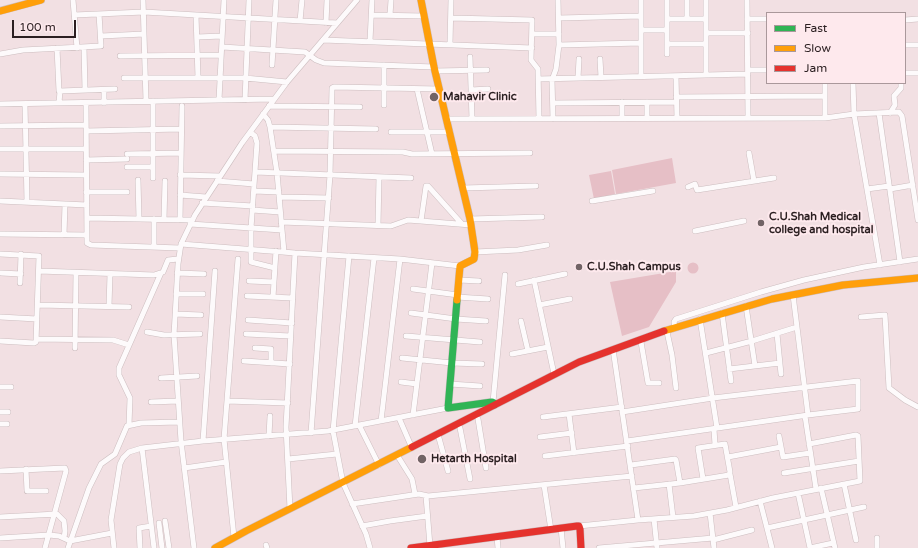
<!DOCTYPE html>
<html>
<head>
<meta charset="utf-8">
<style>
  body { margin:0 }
  #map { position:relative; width:918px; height:548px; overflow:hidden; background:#f2e0e3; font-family:"Varela Round",sans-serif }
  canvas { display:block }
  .legend { position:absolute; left:766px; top:12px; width:140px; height:72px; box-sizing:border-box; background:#fee9ed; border:1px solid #aa989b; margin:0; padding:5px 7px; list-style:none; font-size:12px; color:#2b1f21 }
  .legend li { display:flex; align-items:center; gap:8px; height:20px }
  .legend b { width:20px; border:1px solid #aa989b }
  .scale { position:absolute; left:12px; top:20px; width:64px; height:18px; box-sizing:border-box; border:2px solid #2b1f21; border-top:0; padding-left:5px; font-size:12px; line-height:14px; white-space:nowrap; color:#2b1f21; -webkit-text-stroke:3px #fee9ed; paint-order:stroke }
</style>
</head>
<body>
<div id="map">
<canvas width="918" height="548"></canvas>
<ul class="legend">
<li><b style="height:5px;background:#30b455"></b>Fast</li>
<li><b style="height:5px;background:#ff9f0a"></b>Slow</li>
<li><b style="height:5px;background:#e5322d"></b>Jam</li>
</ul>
<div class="scale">100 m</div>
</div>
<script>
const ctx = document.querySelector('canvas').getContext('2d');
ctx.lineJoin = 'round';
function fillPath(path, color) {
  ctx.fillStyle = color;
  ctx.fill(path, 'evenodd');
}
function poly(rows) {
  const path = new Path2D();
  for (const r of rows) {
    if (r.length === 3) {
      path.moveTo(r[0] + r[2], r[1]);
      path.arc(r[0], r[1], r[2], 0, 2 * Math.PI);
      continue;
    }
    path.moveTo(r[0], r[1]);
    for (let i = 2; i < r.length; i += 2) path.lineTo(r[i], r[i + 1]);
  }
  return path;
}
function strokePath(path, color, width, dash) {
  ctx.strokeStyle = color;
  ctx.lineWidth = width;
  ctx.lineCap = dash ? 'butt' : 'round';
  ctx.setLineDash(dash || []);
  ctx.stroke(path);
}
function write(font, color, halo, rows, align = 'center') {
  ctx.font = font + ' "Varela Round",sans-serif';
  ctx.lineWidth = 4;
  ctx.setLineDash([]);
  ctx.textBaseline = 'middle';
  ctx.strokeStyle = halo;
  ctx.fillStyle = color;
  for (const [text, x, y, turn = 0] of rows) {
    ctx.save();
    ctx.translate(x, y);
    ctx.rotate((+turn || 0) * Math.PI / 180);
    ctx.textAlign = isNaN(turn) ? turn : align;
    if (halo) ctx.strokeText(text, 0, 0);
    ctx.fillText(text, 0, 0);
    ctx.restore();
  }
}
fillPath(poly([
  [672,158,676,183,616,194,612,170],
  [611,171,615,194,594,199,589,175],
  [693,268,5.5],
  [676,271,676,282,649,327,622,336,610,282]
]), '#e6bfc6');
const street = poly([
  [73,0,77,48],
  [143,0,146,101],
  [641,0,641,76],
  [667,0,667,54],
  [706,0,706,75],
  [747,0,748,117],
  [74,15,144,12,337,23],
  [196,15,198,78],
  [371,15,423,16],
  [390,15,391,0],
  [451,18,532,20,531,60,538,69,539,119],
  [559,18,641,16],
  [667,19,706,19],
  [687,19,687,0],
  [747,19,767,19],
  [905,20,918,19],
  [300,21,302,0],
  [326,23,327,0],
  [641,30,667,30],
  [706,33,748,33],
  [532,34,559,34],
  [101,36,144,34],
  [197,37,222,36],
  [323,40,532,48],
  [370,41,372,0],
  [450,44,451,0],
  [667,44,706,44],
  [559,45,641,43],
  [905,45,918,45],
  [84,47,85,90],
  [222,47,305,52,316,60,324,63,434,67],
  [57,48,59,91],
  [0,54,23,50,101,46,99,14],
  [120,56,221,55],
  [470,57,472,119],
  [600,59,601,77],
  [272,65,276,0],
  [748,70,767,70],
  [435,71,487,70],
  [905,73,918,73],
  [676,76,677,118],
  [124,78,245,78,287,82],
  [578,78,579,59],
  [538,79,748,74],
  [853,83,854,114,880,265],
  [417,89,432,154],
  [104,90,104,103],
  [471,90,488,89],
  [676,97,825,96],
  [219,100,224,0],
  [245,100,249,0],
  [622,102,622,118],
  [647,102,647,118],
  [59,103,60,91,115,89],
  [86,103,87,243,91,245,180,248],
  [553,103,676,102],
  [0,104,274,99],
  [25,104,27,202],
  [384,105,384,65],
  [269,106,360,107],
  [879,113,900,262],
  [890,113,895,105,894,96,901,88,901,83],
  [263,114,268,120,270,127,277,173,284,252],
  [825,118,825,83],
  [447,119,825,118,854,114,899,112,902,116,918,220],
  [553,119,552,80,556,69,559,45,558,0],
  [0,126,86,125],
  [270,127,376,129],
  [86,131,181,129],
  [250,132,255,136,257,143,251,228,251,262,275,268],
  [391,132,450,132],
  [0,149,86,149],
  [274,151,403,152,412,154,530,153],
  [749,153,754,181],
  [127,154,181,153],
  [86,160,127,159],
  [127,167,153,167],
  [255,172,411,178],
  [0,174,86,175],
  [180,175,220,176],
  [153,178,153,101],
  [138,180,139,219],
  [217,181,254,184],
  [688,187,695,184,697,190,774,178],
  [463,188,536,186],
  [867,189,889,186],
  [890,189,913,185],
  [254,191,279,192],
  [86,192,127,192],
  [180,195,206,197],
  [279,197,329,198],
  [0,201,87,205],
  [592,201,653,191],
  [202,203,253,206],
  [252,210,280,212],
  [87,218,192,220],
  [164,219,165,181],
  [470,219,542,217],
  [180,220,182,106],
  [421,221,426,186,428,186,462,224],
  [281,222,391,226,408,220,471,225],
  [190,224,282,230],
  [378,225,379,177],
  [695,231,744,221],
  [0,234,87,235],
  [64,235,65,204],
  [181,244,295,253],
  [154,247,154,219],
  [475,252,518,250,547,245],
  [0,254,39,256,36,342,34,343,0,341],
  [349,256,333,431,343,483,366,534,370,548],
  [39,271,154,275,163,272,168,260,178,259],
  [1,273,21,274],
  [177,273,204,274],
  [459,280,479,281],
  [534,280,554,374],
  [249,281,274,282],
  [20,283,21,254],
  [518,284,565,274],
  [413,289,458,295],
  [176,294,203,294],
  [247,296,293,298],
  [273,297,276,251],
  [457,297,488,299],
  [38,305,129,307],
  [539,305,570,299],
  [109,306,110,274],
  [746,306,755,366],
  [411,313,456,319,486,321],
  [722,313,731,381],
  [175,314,201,315],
  [0,317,37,319],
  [861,317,885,315,889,388,905,400,918,407],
  [700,319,717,428],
  [248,320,292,323],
  [521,321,528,351],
  [675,328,674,322,676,319,761,292,804,280,864,267,918,259],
  [147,332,164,335,200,334],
  [667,332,672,355,676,388],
  [246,334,291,336],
  [777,334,781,374],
  [406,336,480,342],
  [36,339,113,340,129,345],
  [641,342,648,383,659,383],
  [75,348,76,273],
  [255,348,271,349,271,363],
  [706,353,752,341,797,327],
  [512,354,548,347],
  [402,358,452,363,482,364],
  [244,361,290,364],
  [729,369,780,363],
  [161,378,197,376],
  [401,382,417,384],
  [450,384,480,386],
  [0,387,11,387],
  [227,401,288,403],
  [151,402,178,401],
  [493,402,505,275],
  [0,412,8,412],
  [622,412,713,398,858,381,858,409,808,415],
  [569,414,574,453],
  [413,415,432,263],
  [805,416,816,489],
  [543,417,622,407],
  [399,418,412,448],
  [478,419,486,468],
  [381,421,400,259],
  [0,424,7,424],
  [129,425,130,398,119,375,119,368,161,273],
  [359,425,379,465],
  [355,426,374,258],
  [460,428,470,479],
  [714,429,715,445],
  [311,433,330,175,332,88,334,87,439,89],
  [269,436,270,416],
  [779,436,783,457,810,453],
  [540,437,572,433],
  [439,438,448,471],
  [203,441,215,271],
  [627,441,808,415,793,295],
  [142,448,154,548],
  [397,455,412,479,415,494],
  [545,456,628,446],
  [728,457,781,447],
  [288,459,337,454],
  [631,465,675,459,676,460,680,483],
  [184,468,226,462],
  [26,469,27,491,46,491],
  [0,471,65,468,66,471,45,548],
  [784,473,859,461],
  [730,474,736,507],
  [669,484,673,517],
  [844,484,856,540],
  [544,485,551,530],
  [634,488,680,483,729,475,730,472,725,444,698,448,703,479],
  [821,488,835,548],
  [798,493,810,548],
  [426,496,430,546],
  [760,501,772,548],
  [352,504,419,494,428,496,632,476],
  [290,509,286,427,295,253,400,259,460,266],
  [710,513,714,548],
  [0,517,57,514,64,521,65,531,64,538],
  [654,519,657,548],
  [638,520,694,516,727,510,773,498,860,481,858,436,856,435,809,444],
  [165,521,169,548],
  [159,523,162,548],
  [362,526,390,521,427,516],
  [579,526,638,520,613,349],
  [561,528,563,548],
  [767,528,864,507],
  [234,537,224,439,238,259],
  [497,537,498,548],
  [0,538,49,535,59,536,70,541,112,533],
  [877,538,877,548],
  [713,540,752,530],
  [266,545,267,548],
  [68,548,89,488,101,464,115,454,127,426,141,423,179,422],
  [114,548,111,520,120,464,123,458,129,452,142,448,203,441,328,431,448,408],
  [140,548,139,528,151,526],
  [194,548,181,441,174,335,178,264,181,244,195,215,242,143,287,82,357,0],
  [599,548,713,538],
  [810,548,833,543]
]);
const fast = poly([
  [457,300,448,408,492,402,494,403,494,405]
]);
const slow = poly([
  [421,0,434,67,470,219,475,252,474,259,460,266,457,300],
  [0,11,41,0],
  [664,331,772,299,843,285,918,278],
  [215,548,246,531,412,447]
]);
const jam = poly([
  [412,447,579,362,664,331],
  [411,548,577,526,579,526,580,529,581,548]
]);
strokePath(street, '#ccbdbf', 6);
strokePath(fast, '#ccbdbf', 8);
strokePath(slow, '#ccbdbf', 8);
strokePath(jam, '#ccbdbf', 8);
strokePath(street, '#fdfafb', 5);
strokePath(fast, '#30b455', 7);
strokePath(slow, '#ff9f0a', 7);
strokePath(jam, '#e5322d', 7);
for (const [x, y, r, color] of [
  [434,97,5,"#716365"],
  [761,223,4,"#716365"],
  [579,267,4,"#716365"],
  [422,459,5,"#716365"]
]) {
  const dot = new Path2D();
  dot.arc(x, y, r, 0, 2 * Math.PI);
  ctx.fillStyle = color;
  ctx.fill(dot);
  strokePath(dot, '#fee9ed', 1.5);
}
write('bold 11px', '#2b1f21', '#fee9ed', [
  ["Mahavir Clinic",443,97],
  ["C.U.Shah Medical",769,217],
  ["college and hospital",769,230],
  ["C.U.Shah Campus",587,267],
  ["Hetarth Hospital",431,459]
], 'left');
</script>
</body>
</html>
